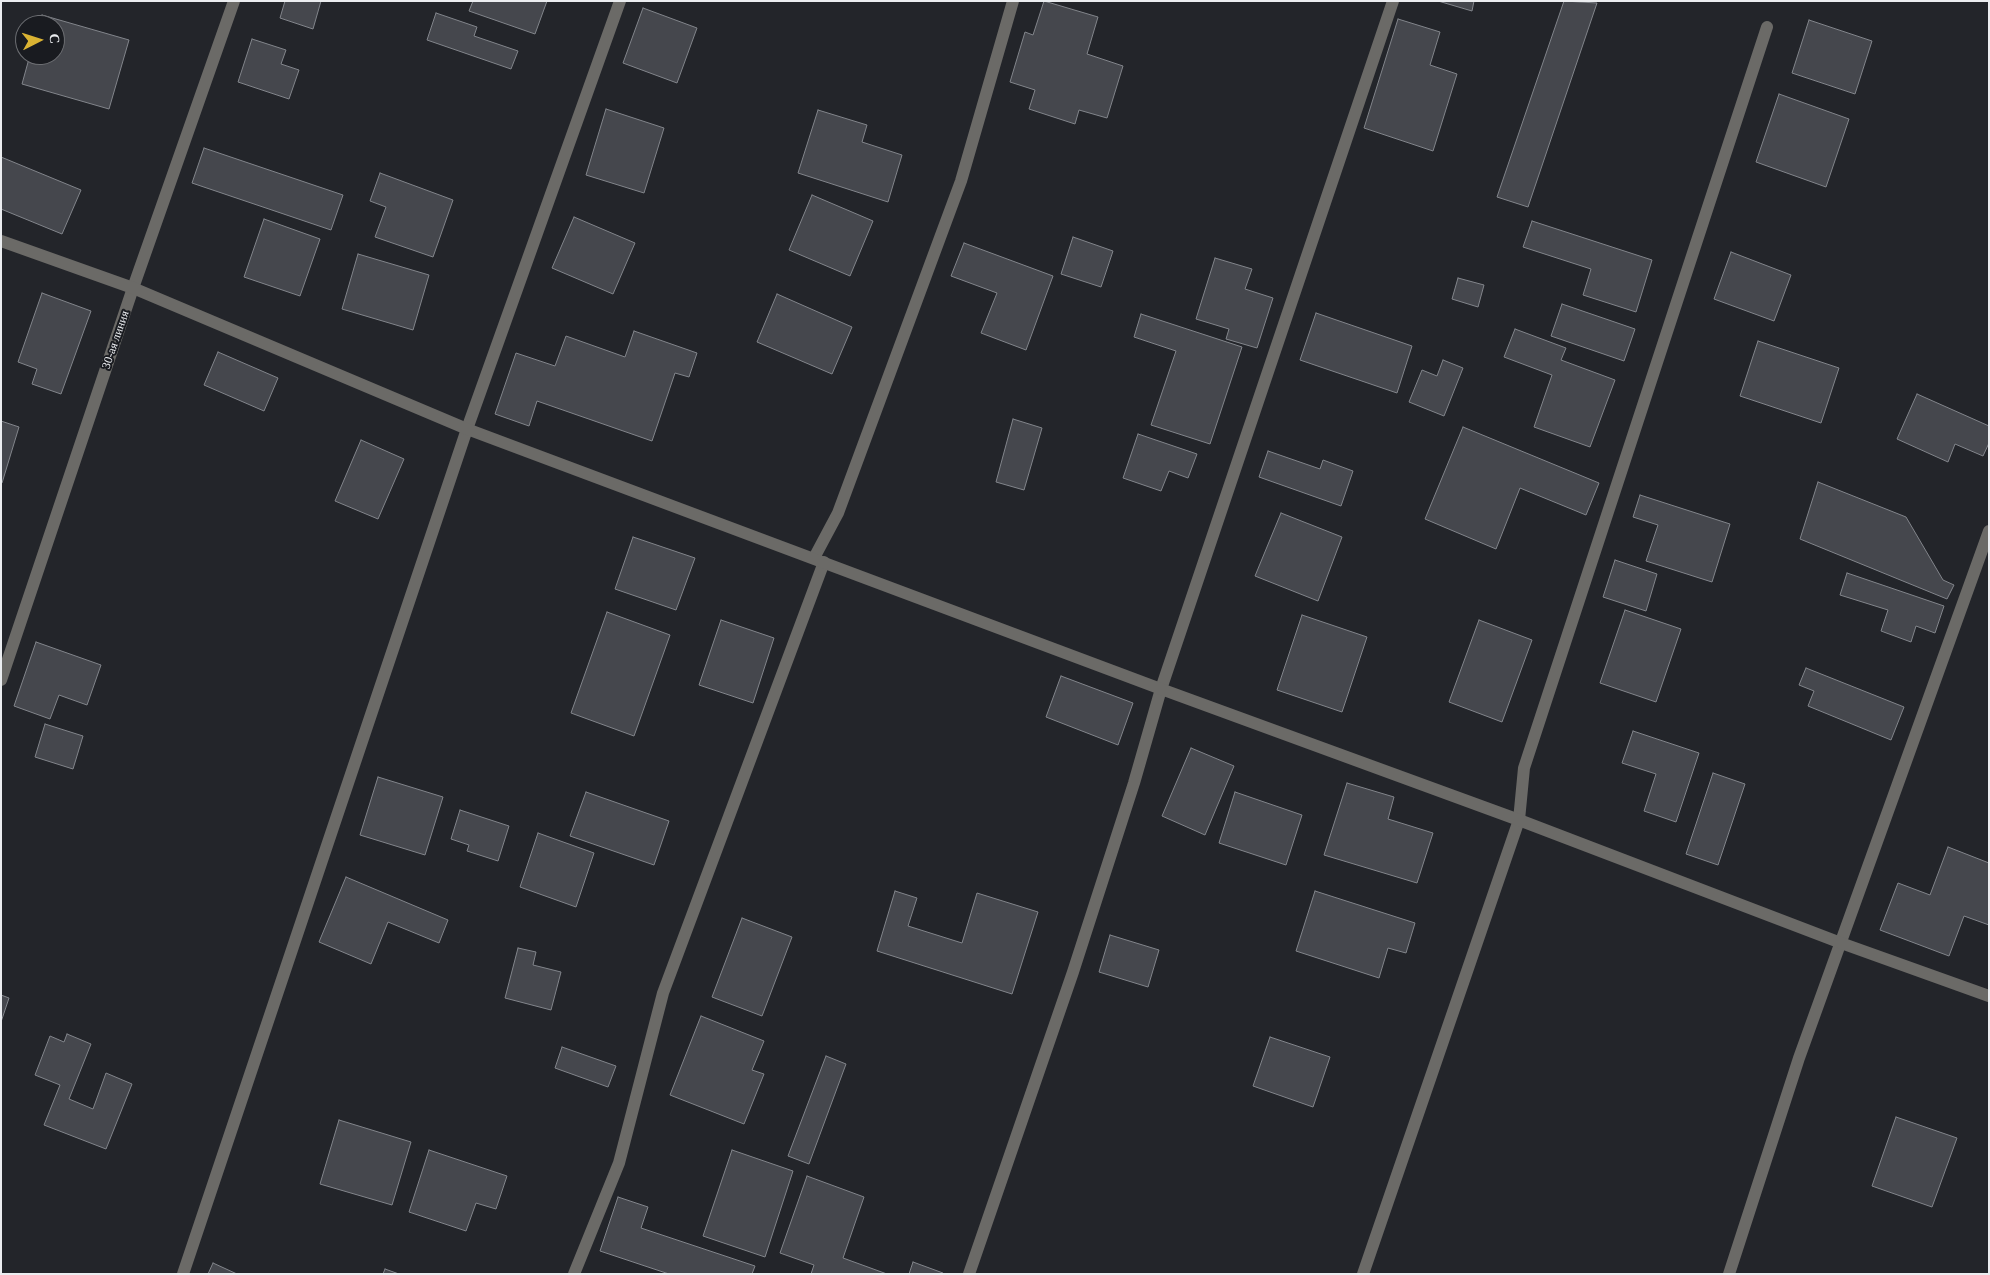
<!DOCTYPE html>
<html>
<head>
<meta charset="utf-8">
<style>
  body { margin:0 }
  #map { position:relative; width:1990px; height:1275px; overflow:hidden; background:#23252a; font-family:Georgia,serif }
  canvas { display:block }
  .frame { position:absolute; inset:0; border:2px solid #ebedf0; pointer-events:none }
  .north { position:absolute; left:15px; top:15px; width:50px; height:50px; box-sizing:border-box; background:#191b20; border:1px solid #6d6f73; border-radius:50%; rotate:85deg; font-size:14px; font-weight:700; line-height:20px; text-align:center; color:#ebedf0 }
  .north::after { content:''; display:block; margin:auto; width:18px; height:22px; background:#dab333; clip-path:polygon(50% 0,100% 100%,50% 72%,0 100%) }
</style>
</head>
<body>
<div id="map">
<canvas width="1990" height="1275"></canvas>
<div class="frame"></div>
<div class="north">С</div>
</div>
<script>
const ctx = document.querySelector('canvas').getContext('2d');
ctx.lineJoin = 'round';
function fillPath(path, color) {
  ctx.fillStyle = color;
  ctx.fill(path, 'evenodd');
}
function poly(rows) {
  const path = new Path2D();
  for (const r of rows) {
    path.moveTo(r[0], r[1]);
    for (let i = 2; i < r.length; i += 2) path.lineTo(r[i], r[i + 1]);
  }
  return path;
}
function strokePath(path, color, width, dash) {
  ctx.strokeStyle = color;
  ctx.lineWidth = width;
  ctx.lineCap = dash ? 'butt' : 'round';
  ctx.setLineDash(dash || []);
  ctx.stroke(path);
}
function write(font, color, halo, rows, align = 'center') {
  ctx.font = font + ' Georgia,serif';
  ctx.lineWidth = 4;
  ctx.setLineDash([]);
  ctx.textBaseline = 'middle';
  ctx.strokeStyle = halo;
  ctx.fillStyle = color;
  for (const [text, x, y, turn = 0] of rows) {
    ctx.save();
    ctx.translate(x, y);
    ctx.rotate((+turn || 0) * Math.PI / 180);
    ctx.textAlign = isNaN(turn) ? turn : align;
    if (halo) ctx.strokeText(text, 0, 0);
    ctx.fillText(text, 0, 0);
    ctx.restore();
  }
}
const building = poly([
  [285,1,321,1,313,29,280,18,285,1],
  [473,1,547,1,535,34,469,11,473,1],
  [1044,1,1098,17,1087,54,1123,66,1107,118,1079,110,1075,124,1029,109,1035,90,1010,82,1025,32,1033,35,1044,1],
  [1438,1,1474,1,1472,11,1438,1],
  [1564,1,1597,3,1528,207,1497,197,1564,1],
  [643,8,697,28,677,83,623,63,643,8],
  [436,13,477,27,474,36,518,51,511,69,427,40,436,13],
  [42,15,129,40,109,109,22,84,30,55,55,55,55,25,39,25,42,15],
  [1398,19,1440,32,1430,65,1457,74,1433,151,1364,128,1398,19],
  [1809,20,1872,41,1855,94,1792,73,1809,20],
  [252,39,286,50,281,64,299,70,289,99,238,82,252,39],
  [1779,94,1849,119,1826,187,1756,162,1779,94],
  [606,109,664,128,644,193,586,175,606,109],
  [818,110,867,125,862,142,902,155,888,202,798,173,818,110],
  [204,148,343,195,331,230,192,183,204,148],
  [1,157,81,190,62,234,1,209,1,157],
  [380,173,453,200,433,257,375,237,386,207,370,201,380,173],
  [812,195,873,221,850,276,789,250,812,195],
  [574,217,635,243,613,294,552,268,574,217],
  [264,219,320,239,300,296,244,277,264,219],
  [1532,221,1652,260,1636,312,1583,295,1591,269,1523,247,1532,221],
  [1073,237,1113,251,1101,287,1061,274,1073,237],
  [964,243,1053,276,1026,350,981,333,997,293,951,276,964,243],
  [1731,252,1791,275,1774,321,1714,299,1731,252],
  [358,254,429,275,413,330,342,309,358,254],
  [1215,258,1252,269,1245,289,1273,298,1257,348,1226,339,1229,329,1196,319,1215,258],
  [1458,278,1484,285,1478,307,1452,299,1458,278],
  [42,293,91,311,61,394,32,384,37,369,18,362,42,293],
  [777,294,852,327,832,374,757,342,777,294],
  [1562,304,1635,329,1624,361,1551,336,1562,304],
  [1316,313,1412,346,1397,393,1300,360,1316,313],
  [1141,314,1242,347,1210,444,1151,425,1176,351,1134,337,1141,314],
  [1515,329,1566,348,1561,360,1615,380,1590,447,1534,427,1552,375,1504,357,1515,329],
  [634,331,697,353,689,377,675,373,652,441,537,401,529,426,495,414,516,353,555,366,566,336,625,357,634,331],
  [1758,341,1839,368,1821,423,1740,396,1758,341],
  [218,352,278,378,264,411,204,385,218,352],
  [1443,360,1463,368,1444,416,1409,402,1422,370,1437,376,1443,360],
  [1917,394,1989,426,1989,443,1983,456,1955,444,1948,462,1897,439,1917,394],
  [1013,419,1042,428,1024,490,996,482,1013,419],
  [1,421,19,427,2,483,1,483,1,421],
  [1463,427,1599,483,1586,515,1520,488,1496,549,1425,519,1463,427],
  [1138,434,1197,454,1188,478,1169,471,1161,491,1123,478,1138,434],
  [361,440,404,459,378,519,335,501,361,440],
  [1268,451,1320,469,1323,460,1353,471,1341,506,1259,477,1268,451],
  [1818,482,1906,517,1943,580,1954,585,1947,599,1800,539,1818,482],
  [1640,495,1730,524,1712,582,1646,561,1658,525,1633,517,1640,495],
  [1281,513,1342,537,1318,601,1255,576,1281,513],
  [633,537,695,558,676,610,615,589,633,537],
  [1615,560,1657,574,1646,611,1603,597,1615,560],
  [1847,573,1944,606,1935,633,1916,626,1911,642,1881,631,1888,610,1840,595,1847,573],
  [1625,610,1681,629,1656,702,1600,683,1625,610],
  [607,612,670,635,634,736,571,713,607,612],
  [1302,615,1367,637,1342,712,1277,690,1302,615],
  [721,620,774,638,753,703,699,685,721,620],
  [1479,620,1532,640,1502,722,1449,702,1479,620],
  [36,642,101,665,87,705,59,695,50,719,14,706,36,642],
  [1806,668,1904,707,1891,740,1808,706,1814,691,1799,685,1806,668],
  [1061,676,1133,703,1118,745,1046,717,1061,676],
  [45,724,83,736,73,769,35,757,45,724],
  [1633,731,1699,753,1676,822,1644,811,1656,774,1622,763,1633,731],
  [1191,748,1234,766,1205,835,1162,816,1191,748],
  [1713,773,1745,784,1718,865,1686,854,1713,773],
  [378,777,443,797,425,855,360,835,378,777],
  [1347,783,1394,797,1388,819,1433,833,1417,883,1324,855,1347,783],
  [586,792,669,821,654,865,570,836,586,792],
  [1235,792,1302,815,1286,865,1219,843,1235,792],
  [460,810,509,826,498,861,467,851,469,845,451,839,460,810],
  [538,833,594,853,576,907,520,887,538,833],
  [1948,847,1989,863,1989,925,1964,916,1949,956,1880,930,1898,883,1930,895,1948,847],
  [346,877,448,920,439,943,388,922,371,964,319,942,346,877],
  [895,891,917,898,908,926,962,943,977,893,1038,912,1012,994,877,951,895,891],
  [1315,891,1415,923,1406,953,1388,948,1379,978,1296,951,1315,891],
  [742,918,792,937,762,1016,712,997,742,918],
  [1110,935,1159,950,1148,987,1099,972,1110,935],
  [518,948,536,952,533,965,561,972,551,1010,505,998,518,948],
  [1,995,9,998,1,1022,1,995],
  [701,1016,764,1041,752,1070,764,1074,744,1124,670,1095,701,1016],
  [67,1034,91,1044,69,1099,93,1109,106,1073,132,1084,106,1149,44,1125,60,1085,35,1075,50,1036,64,1042,67,1034],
  [1270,1037,1330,1057,1313,1107,1253,1086,1270,1037],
  [562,1047,616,1066,608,1087,555,1068,562,1047],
  [826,1056,846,1064,809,1164,788,1156,826,1056],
  [1896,1117,1957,1138,1932,1207,1872,1186,1896,1117],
  [339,1120,411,1142,392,1205,320,1184,339,1120],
  [429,1150,507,1176,496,1209,476,1203,466,1231,409,1212,429,1150],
  [732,1150,793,1171,765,1257,703,1236,732,1150],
  [807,1176,864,1197,843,1258,887,1274,811,1274,814,1265,780,1253,807,1176],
  [618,1197,648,1207,641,1228,755,1266,752,1274,669,1274,600,1251,618,1197],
  [913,1262,943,1273,943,1274,909,1274,913,1262],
  [213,1263,237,1274,208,1274,213,1263],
  [385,1269,399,1274,383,1274,385,1269]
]);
fillPath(building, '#45474d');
strokePath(building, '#82858b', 1);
strokePath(poly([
  [814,558,838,513,961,181,1013,1],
  [1,680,133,288,234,1],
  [183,1274,467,429,620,1],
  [574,1274,619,1163,663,993,824,562],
  [969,1274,1073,972,1134,783,1161,689,1393,1],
  [1363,1274,1519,820,1524,768,1767,27],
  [1729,1274,1799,1058,1989,531]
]), '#6b6a67', 12);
strokePath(poly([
  [1,241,133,288,467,429,1161,689,1519,820,1841,943,1989,996]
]), '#6b6a67', 12);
write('12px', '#ebedf0', '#191b20', [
  ["30-ая линия",116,340,-71]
]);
</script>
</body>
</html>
